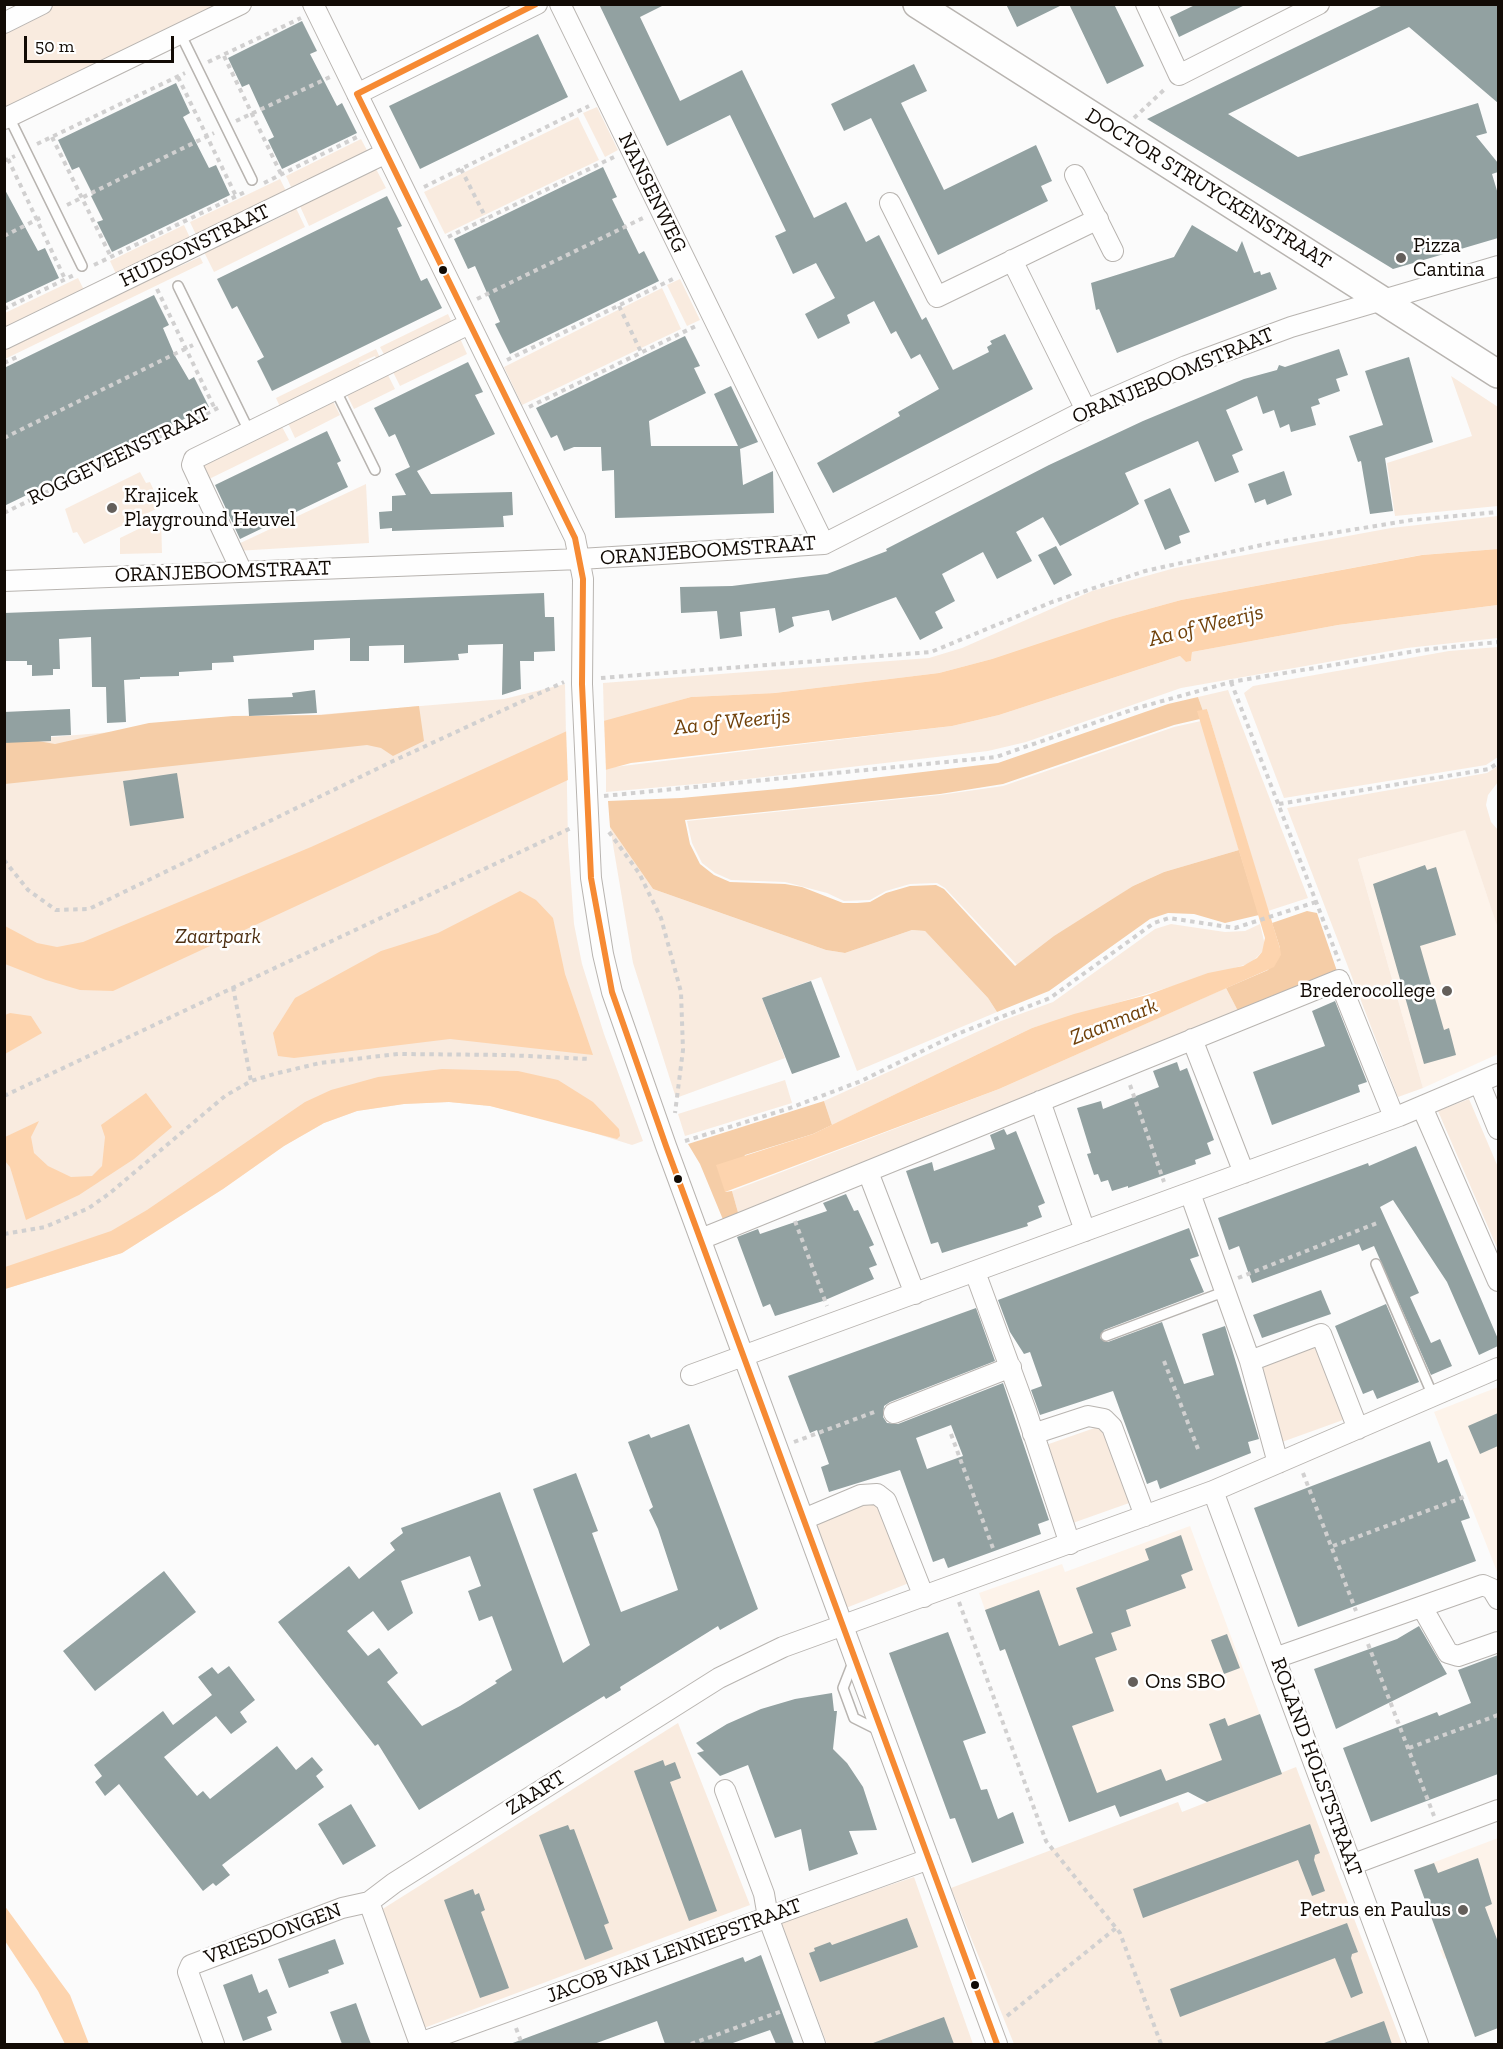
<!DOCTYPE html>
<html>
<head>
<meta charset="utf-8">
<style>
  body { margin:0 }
  #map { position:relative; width:1503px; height:2049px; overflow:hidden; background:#fbfbfb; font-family:"Zilla Slab",serif }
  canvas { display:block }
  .frame { position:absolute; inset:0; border:6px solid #120b05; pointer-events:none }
  .scale { position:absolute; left:24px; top:36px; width:150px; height:27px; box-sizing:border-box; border:3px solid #120b05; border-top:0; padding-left:8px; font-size:18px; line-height:21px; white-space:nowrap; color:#120b05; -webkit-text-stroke:4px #fff; paint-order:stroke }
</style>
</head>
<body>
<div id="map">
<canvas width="1503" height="2049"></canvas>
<div class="frame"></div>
<div class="scale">50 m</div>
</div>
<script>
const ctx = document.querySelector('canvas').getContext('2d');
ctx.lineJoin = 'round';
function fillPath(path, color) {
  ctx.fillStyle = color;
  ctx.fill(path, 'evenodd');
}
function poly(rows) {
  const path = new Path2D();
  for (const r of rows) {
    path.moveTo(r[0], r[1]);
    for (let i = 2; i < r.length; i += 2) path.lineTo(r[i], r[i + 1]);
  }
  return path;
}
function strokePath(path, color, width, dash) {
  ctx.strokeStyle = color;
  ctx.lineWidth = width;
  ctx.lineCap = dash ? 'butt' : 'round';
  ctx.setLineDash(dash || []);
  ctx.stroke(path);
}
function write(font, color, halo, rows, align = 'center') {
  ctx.font = font + ' "Zilla Slab",serif';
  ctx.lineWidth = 5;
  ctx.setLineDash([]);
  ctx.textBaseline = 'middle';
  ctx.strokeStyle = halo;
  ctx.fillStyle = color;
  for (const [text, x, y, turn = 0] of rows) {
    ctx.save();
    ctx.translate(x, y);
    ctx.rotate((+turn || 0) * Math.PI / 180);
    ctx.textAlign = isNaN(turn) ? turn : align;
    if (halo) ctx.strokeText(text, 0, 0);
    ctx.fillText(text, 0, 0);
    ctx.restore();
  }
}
fillPath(poly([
  [1465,829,1498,929,1498,1054,1423,1088,1358,859],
  [1498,1387,1498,1574,1434,1412],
  [1190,1526,1282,1774,1211,1801,1209,1798,1203,1800,1197,1797,1194,1790,1120,1817,1115,1805,1069,1822,1005,1649,1000,1651,979,1593,1062,1564,1065,1572],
  [1498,1838,1498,2028,1475,2037,1446,1958,1444,1959,1440,1950,1443,1949,1414,1870]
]), '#fdf3ea');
fillPath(poly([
  [54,5,222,5,5,110,5,28],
  [597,107,618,150,605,157,583,113],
  [578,117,599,160,445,234,424,192],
  [361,139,370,156,310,185,307,179,291,187,286,176],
  [375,167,386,188,309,226,299,204],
  [280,179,288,195,198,239,190,222],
  [295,206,305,227,214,272,203,250,259,223,262,226,291,212,290,208],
  [184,225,192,242,118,278,110,261],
  [200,257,203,263,5,359,5,345,168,268,169,271],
  [78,278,86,294,5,334,5,313],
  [680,279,700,320,687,326,667,285],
  [662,288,681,329,522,405,504,367],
  [448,314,453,325,386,358,380,347],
  [459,336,467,354,400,386,391,368],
  [376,349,381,360,377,361,375,356,359,363,362,369,281,409,276,398],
  [386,371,395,389,354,409,347,395,372,383],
  [1451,376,1498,407,1498,506,1395,516,1387,463,1472,436],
  [329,399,334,403,340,415,295,438,288,423,315,411],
  [280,423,289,440,205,481,203,464],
  [140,472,146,483,150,482,155,493,151,495,158,508,84,544,77,532,73,533,65,509],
  [366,484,369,543,236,551,234,546],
  [1498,516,1498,549,1421,555,1181,600,1112,619,992,659,939,673,775,693,691,697,604,722,603,683,929,658,962,648,1092,591,1175,568,1391,528],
  [161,518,162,553,120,554,120,538],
  [1498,605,1498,638,1407,648,1181,688,1026,742,988,751,730,781,606,792,606,768,952,726,999,715,1180,656,1186,662,1191,661,1192,652,1338,625],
  [1498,647,1498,757,1486,765,1284,798,1244,693,1253,686,1449,651],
  [565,684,568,842,574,924,582,964,604,1034,643,1141,632,1145,575,1127,490,1106,449,1102,404,1104,357,1111,324,1123,284,1146,223,1189,122,1253,5,1289,5,741,504,699],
  [1228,690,1308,898,1268,911,1207,709,1203,711,1198,697],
  [1201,721,1239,850,1164,872,1133,886,1017,965,945,888,937,883,910,884,886,891,870,900,844,901,827,893,785,882,731,880,715,873,702,863,692,843,687,821,940,795,1003,786,1174,727],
  [1498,766,1498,782,1488,795,1486,805,1491,822,1498,830,1498,929,1465,830,1358,859,1423,1088,1398,1097,1287,808,1487,773],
  [610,827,653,889,826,950,845,953,912,930,925,931,988,998,997,1012,857,1071,821,977,762,998,785,1058,676,1098,633,963],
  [1171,924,1225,932,1245,931,1260,924,1265,945,1262,952,1251,963,1032,1028,832,1125,824,1101,1001,1021,1053,1002,1155,929],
  [1226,988,1238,1011,739,1216,732,1191,999,1089],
  [785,1080,792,1103,685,1136,678,1114],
  [1469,1099,1498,1167,1498,1250,1438,1111],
  [1314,1343,1343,1420,1282,1442,1260,1364],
  [1103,1425,1132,1502,1070,1524,1046,1445],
  [884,1497,914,1581,846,1608,815,1525],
  [678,1723,750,1905,424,2028,381,1910],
  [1296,1767,1402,2044,1014,2044,951,1888,1178,1802,1182,1812],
  [914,1877,973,2044,827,2044,781,1922]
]), '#f9ebdf');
fillPath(poly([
  [1198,697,1203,711,1198,711,1200,719,1174,725,1003,784,940,794,685,820,690,844,700,864,714,875,730,882,785,884,802,887,843,903,857,903,870,902,886,893,910,886,936,885,944,889,1015,966,1054,936,1133,886,1164,872,1239,850,1259,915,1225,923,1194,914,1168,913,1150,919,1049,991,997,1012,988,998,925,931,912,930,845,953,826,950,653,889,610,827,608,801,681,798,789,788,998,763,1168,704],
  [419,706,424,741,393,756,381,748,367,745,5,784,5,743,21,738,55,744,149,723,233,716,321,715],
  [1307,911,1317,913,1337,971,1238,1011,1226,988,1268,970,1280,948,1272,923],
  [824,1101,832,1125,813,1134,745,1155,725,1192,732,1191,739,1216,724,1222,700,1164,688,1144]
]), '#f5cda7');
fillPath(poly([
  [1498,549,1498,605,1338,625,1192,652,1191,661,1186,662,1180,656,999,715,952,726,631,763,568,780,113,991,80,990,46,980,5,964,5,926,37,943,57,947,83,942,311,847,567,731,691,697,775,693,939,673,992,659,1112,619,1181,600,1422,555],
  [1207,709,1280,948,1281,955,1274,967,999,1089,725,1192,716,1165,813,1134,1032,1028,1074,1014,1147,995,1208,973,1243,966,1257,958,1262,952,1265,938,1197,711],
  [520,891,536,900,553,918,565,974,593,1055,450,1039,294,1058,278,1056,273,1033,295,998,381,951,438,933],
  [10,1013,31,1016,42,1033,5,1054,5,1015],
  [442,1069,518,1071,558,1080,593,1102,619,1129,620,1136,617,1139,490,1106,449,1102,404,1104,357,1111,324,1123,284,1146,223,1189,122,1253,5,1289,5,1267,111,1231,147,1210,305,1102,331,1090,378,1077],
  [146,1093,172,1127,134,1159,79,1195,26,1220,10,1167,5,1161,5,1137,39,1121,31,1137,34,1153,48,1166,71,1177,92,1176,102,1166,105,1137,101,1125],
  [4,1905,70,1995,89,2044,65,2044,38,1991,5,1941]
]), '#fdd4ae');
fillPath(poly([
  [604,719,606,771,568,783,566,728]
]), '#fbfbfb');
fillPath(poly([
  [599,4,666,4,640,17,680,101,742,70,814,218,846,202,866,242,879,235,922,320,926,317,953,370,989,352,987,347,992,344,990,341,1005,334,1033,389,833,493,817,463,900,416,898,412,939,389,920,354,911,359,896,331,891,334,874,301,847,315,850,323,818,339,805,314,835,298,816,263,793,274,775,236,786,231,730,115,667,146],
  [1006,4,1064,4,1017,27],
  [1069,4,1114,4,1144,66,1107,84],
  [1197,4,1247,4,1179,37,1170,17],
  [1385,4,1498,4,1498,103,1409,27,1228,114,1298,157,1478,103,1487,133,1476,136,1498,163,1498,172,1492,174,1498,194,1498,238,1393,269,1147,119],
  [302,21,317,51,310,54,337,106,342,103,357,133,282,169,268,140,274,137,260,108,249,84,242,87,228,58],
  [538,34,568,97,420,169,389,106],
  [914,64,927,91,901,103,944,190,1036,145,1052,181,1041,186,1048,201,938,255,871,118,844,131,831,104],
  [176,83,190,113,183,117,209,168,216,165,230,195,112,252,97,222,103,220,91,196,93,195,79,167,72,170,58,140],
  [603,167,617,197,612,199,639,254,644,251,659,281,510,354,495,324,500,322,475,266,468,269,454,239],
  [4,188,38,251,45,248,59,278,4,304],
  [387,196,402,226,397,228,421,281,427,278,442,308,272,391,257,361,264,357,237,306,232,309,217,279],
  [1192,225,1237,252,1242,241,1254,273,1260,271,1261,275,1270,272,1277,289,1117,353,1099,309,1096,310,1091,283,1174,257],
  [154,295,169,325,163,328,175,356,189,380,194,377,209,407,4,506,4,368],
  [685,336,700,366,694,368,706,393,649,421,651,446,738,446,714,394,731,386,758,442,740,449,743,485,773,471,774,513,615,518,614,470,602,471,601,447,574,447,564,451,557,435,551,438,536,408],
  [1339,349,1348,375,1336,379,1340,391,1318,399,1320,404,1311,407,1316,425,1291,432,1289,424,1280,428,1274,410,1263,414,1257,396,1226,410,1243,450,1232,455,1239,472,1215,482,1198,441,1125,473,1139,504,1127,511,1060,546,1043,517,1016,532,1032,561,997,579,983,552,942,574,955,601,935,612,943,628,920,640,896,597,832,621,829,610,792,617,794,626,779,633,775,608,740,612,742,636,720,639,717,611,681,613,680,587,732,586,827,574,887,551,886,549,1049,465,1143,421,1244,379,1277,370,1279,365,1285,367],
  [1409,357,1433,442,1385,458,1393,511,1370,514,1361,461,1358,462,1349,436,1383,425,1365,371],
  [468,362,483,392,475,395,495,434,417,471,431,494,512,492,513,515,503,516,504,527,392,531,392,528,380,529,379,512,392,511,392,496,406,495,395,474,410,467,395,434,389,437,374,408],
  [327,431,341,461,337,463,348,487,240,539,215,485],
  [1284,471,1292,495,1267,505,1265,499,1255,503,1248,484],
  [1170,488,1190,532,1179,536,1181,543,1165,550,1144,500],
  [1056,546,1072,575,1054,585,1038,555],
  [544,593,545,617,554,617,555,651,534,652,534,661,520,661,521,689,502,695,503,644,468,645,468,653,458,654,459,660,404,663,404,645,369,646,369,661,350,661,350,638,314,640,314,650,233,656,234,662,212,663,212,670,179,672,179,676,140,677,140,679,124,680,126,722,107,723,106,687,92,687,91,637,59,639,60,669,53,669,53,675,32,676,32,665,27,665,27,661,4,661,4,613],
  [315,690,317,713,249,716,248,699,293,697,292,693],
  [70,709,71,735,51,736,51,741,4,743,4,712],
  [177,773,184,818,130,826,123,781],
  [1425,865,1427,870,1436,867,1456,935,1420,946,1444,1030,1449,1028,1456,1055,1424,1064,1373,884],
  [811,981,840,1057,792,1074,762,998],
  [1335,1001,1367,1082,1358,1085,1360,1092,1272,1125,1253,1072,1325,1046,1312,1011],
  [1177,1062,1180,1071,1187,1068,1214,1140,1207,1143,1211,1154,1195,1160,1196,1164,1128,1188,1128,1186,1112,1191,1108,1180,1101,1182,1098,1174,1094,1175,1087,1154,1091,1153,1077,1108,1101,1101,1103,1109,1159,1087,1153,1071],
  [1004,1129,1007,1135,1016,1131,1045,1203,1038,1206,1042,1217,1027,1223,1028,1226,942,1253,938,1242,931,1244,906,1171,932,1162,934,1171,995,1149,990,1135],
  [1416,1146,1498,1339,1498,1346,1479,1355,1447,1282,1393,1200,1380,1207,1419,1293,1410,1297,1431,1343,1440,1339,1452,1366,1431,1375,1374,1246,1362,1251,1359,1244,1252,1283,1239,1246,1229,1250,1218,1218,1368,1163,1369,1166],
  [846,1194,854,1211,858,1210,874,1245,869,1247,877,1265,869,1268,874,1279,823,1301,775,1316,770,1304,763,1307,737,1237,758,1229,760,1234,827,1211,823,1203],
  [1189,1228,1199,1256,1190,1259,1204,1292,1104,1330,1100,1338,1108,1342,1162,1322,1184,1384,1214,1375,1202,1334,1225,1326,1259,1439,1248,1442,1251,1453,1160,1489,1157,1480,1147,1484,1113,1391,1040,1415,1031,1390,1042,1386,1030,1352,1024,1354,1010,1332,998,1300],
  [1321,1290,1331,1314,1262,1338,1253,1315],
  [1386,1304,1419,1382,1377,1399,1373,1390,1363,1394,1335,1326],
  [976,1308,995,1361,890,1402,884,1406,883,1417,887,1423,898,1424,1003,1383,1049,1520,1038,1524,1041,1534,948,1568,944,1558,933,1562,900,1470,829,1492,821,1467,829,1464,817,1430,810,1433,788,1376],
  [951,1425,963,1456,927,1469,916,1438],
  [1498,1413,1498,1446,1480,1454,1468,1426],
  [689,1424,758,1609,720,1630,718,1626,620,1687,621,1690,606,1699,604,1696,419,1810,378,1744,375,1746,278,1622,349,1566,359,1579,395,1550,390,1543,403,1533,401,1528,500,1492,563,1663,590,1645,533,1489,576,1473,598,1531,592,1533,621,1612,678,1590,658,1529,649,1510,653,1507,628,1442,649,1434,651,1438],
  [470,1556,481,1586,468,1591,479,1621,492,1616,512,1670,495,1681,497,1683,460,1706,422,1726,387,1682,398,1673,379,1648,368,1656,347,1631,373,1611,388,1631,413,1613,401,1581],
  [1430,1441,1438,1463,1447,1459,1463,1500,1470,1518,1461,1521,1476,1561,1298,1627,1254,1508],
  [1181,1535,1193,1570,1181,1575,1186,1588,1126,1610,1131,1626,1111,1633,1117,1650,1095,1658,1114,1711,1072,1726,1097,1793,1161,1769,1166,1781,1222,1760,1209,1724,1225,1718,1228,1726,1260,1714,1282,1774,1207,1802,1188,1792,1120,1817,1115,1805,1069,1822,1005,1649,1000,1651,985,1610,1039,1590,1059,1646,1093,1633,1076,1588,1149,1560,1145,1549],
  [164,1571,196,1612,95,1691,63,1651],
  [1419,1626,1447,1674,1336,1729,1314,1669,1397,1639],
  [948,1632,986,1733,963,1741,981,1790,987,1789,998,1819,1013,1812,1024,1843,972,1863,955,1818,950,1819,889,1653],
  [1227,1634,1240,1668,1224,1674,1211,1640],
  [1498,1655,1498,1774,1371,1822,1343,1748,1437,1712,1439,1716,1471,1703,1458,1670],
  [229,1666,255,1700,240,1712,247,1722,231,1734,216,1716,164,1757,197,1796,203,1791,210,1799,277,1746,296,1770,312,1757,323,1770,316,1776,324,1787,222,1865,230,1875,216,1886,213,1883,203,1891,119,1784,105,1796,95,1782,102,1776,94,1765,163,1711,173,1725,212,1695,198,1677,212,1667,218,1674],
  [832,1693,834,1711,837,1711,833,1749,847,1763,863,1787,877,1830,849,1831,858,1854,809,1871,801,1829,775,1838,748,1765,720,1776,697,1753,704,1751,696,1743,727,1724,761,1709,795,1699],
  [663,1760,665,1766,675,1762,681,1778,670,1782,717,1911,689,1921,634,1771],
  [351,1804,376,1846,343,1865,318,1824],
  [1310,1824,1320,1853,1315,1855,1314,1860,1325,1891,1312,1896,1298,1860,1143,1918,1133,1889],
  [568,1825,570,1830,574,1829,609,1923,604,1925,613,1949,585,1960,539,1835],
  [1478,1858,1492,1904,1485,1907,1498,1942,1498,2028,1475,2037,1414,1870,1434,1863,1438,1873],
  [473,1889,475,1895,479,1893,485,1910,481,1912,509,1988,480,1998,444,1900],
  [907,1918,918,1947,820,1982,809,1953,815,1951,814,1948,830,1942,832,1945],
  [1347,1923,1358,1952,1352,1954,1351,1958,1363,1993,1351,1998,1335,1958,1180,2017,1170,1989],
  [335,1939,344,1964,328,1970,329,1973,289,1988,278,1959],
  [761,1955,794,2044,776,2044,770,2030,730,2044,665,2044,657,2021,594,2044,510,2044,743,1957,745,1962],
  [252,1974,259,1993,267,1989,277,2013,267,2017,272,2030,243,2041,223,1985],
  [356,2003,366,2031,371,2044,342,2044,330,2012],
  [944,2017,954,2044,874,2044,873,2043],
  [1384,2021,1392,2044,1324,2044,1324,2043]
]), '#92a1a1');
const lane = poly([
  [180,33,252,180],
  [9,117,82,266],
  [178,286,249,431],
  [335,389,375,470],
  [1376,1264,1433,1396],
  [1106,1336,1226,1291],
  [854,1660,843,1688,854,1718,880,1731]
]);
const street = poly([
  [313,4,575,538,583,579,582,684,591,878,603,954,612,992,666,1146,997,2044],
  [560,4,824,544],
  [1146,4,1179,75,1319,4],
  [4,23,42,4],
  [357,94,537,4],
  [4,119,241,4],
  [1075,175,1113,251],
  [890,203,937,297,1098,219],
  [1012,260,1086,410],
  [4,339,386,153],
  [242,572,192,465,194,459,469,324],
  [4,581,580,559,824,544,1086,410,1186,366,1291,327,1498,266],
  [1192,1039,1244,1173],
  [1479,1082,1498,1129],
  [1040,1101,1085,1231],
  [1422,1107,1498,1281],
  [868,1172,915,1294],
  [1190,1193,1250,1361],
  [701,1239,1339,980,1394,1117],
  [975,1272,1026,1411,1070,1544],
  [691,1375,1399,1116,1498,1074],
  [894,1413,1011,1367],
  [1033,1434,1088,1416,1104,1419,1112,1427,1145,1516],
  [1278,1463,1250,1361,1321,1334,1358,1429],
  [1213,1491,1418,2044],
  [804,1519,861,1495,877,1494,886,1501,924,1597],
  [1422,1607,1448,1653,1458,1656,1498,1642],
  [1275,1658,1483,1585,1492,1589,1498,1599],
  [725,1790,764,1894,768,1917,815,2044],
  [1351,1865,1498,1810],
  [420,2043,929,1859],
  [214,2044,188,1972,191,1965,342,1908,369,1902],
  [420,2044,369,1902,394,1883,719,1678,783,1647,1213,1491,1498,1368]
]);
const secondary = poly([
  [917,4,1498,374]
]);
strokePath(lane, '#b8b4b0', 12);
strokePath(street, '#b8b4b0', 22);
strokePath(secondary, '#b8b4b0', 30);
strokePath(poly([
  [224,56,281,174],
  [208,62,301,18],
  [178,77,236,196],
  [1134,118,1166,88],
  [236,121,330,77],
  [52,137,111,257],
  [37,144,185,73],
  [8,159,65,279],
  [4,161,15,156],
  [461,169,486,218],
  [264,183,357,137],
  [424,187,589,106],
  [67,205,214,133],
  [4,236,44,216],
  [448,237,614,157],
  [94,265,247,191],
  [157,289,215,409],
  [477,299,643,218],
  [619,306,641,352],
  [4,309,74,275],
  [507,360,675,278],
  [4,363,17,357],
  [529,407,698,325],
  [4,438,193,345],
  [4,513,222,406],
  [601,678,931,652,1052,602,1145,571,1271,543,1412,520,1498,512],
  [1231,682,1339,961],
  [604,796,996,757,1137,708,1231,682,1422,650,1498,642],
  [1279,804,1489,769,1498,763],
  [609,832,639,873,661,918,681,992,683,1050,675,1113],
  [4,860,28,890,56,910,89,909,391,762,564,682],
  [233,987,251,1081],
  [1130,1085,1164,1182],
  [4,1096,571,828],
  [685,1141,790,1108,861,1081,957,1034,1050,998,1154,923,1169,918,1235,928,1316,902],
  [795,1221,827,1306],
  [4,1234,45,1227,89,1208,110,1193,225,1096,251,1081,274,1074,320,1063,398,1054,506,1055,590,1059],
  [1238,1278,1377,1223],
  [1164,1361,1198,1449],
  [951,1434,994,1551],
  [794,1442,877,1411],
  [1303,1473,1356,1611],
  [1333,1546,1464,1497],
  [959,1602,1046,1841,1120,1933,1161,2044],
  [1368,1644,1434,1816],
  [1409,1748,1498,1715],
  [1007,2016,1116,1928],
  [516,2028,522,2044],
  [691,2044,782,2011]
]), '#d1d0d0', 4, [4.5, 4.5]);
strokePath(lane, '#fefefe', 9);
strokePath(street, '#fefefe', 20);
strokePath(secondary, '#fefefe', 27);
strokePath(poly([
  [357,94,575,538,583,579,582,684,591,878,612,992,666,1146,997,2044],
  [357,94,536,4]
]), '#f68a33', 6);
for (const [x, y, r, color] of [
  [1401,258,6,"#645f5b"],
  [443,270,5,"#120b05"],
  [112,508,6,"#645f5b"],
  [1447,991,6,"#645f5b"],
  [678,1179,5,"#120b05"],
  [1133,1682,6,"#645f5b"],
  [1463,1910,6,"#645f5b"],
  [975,1985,5,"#120b05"]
]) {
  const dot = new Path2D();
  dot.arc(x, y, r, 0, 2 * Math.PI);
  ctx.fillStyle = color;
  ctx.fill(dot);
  strokePath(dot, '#fff', 2);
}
write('21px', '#120b05', '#fff', [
  ["DOCTOR STRUYCKENSTRAAT",1208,189,32],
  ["NANSENWEG",652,193,64],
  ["HUDSONSTRAAT",195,246,-26],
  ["ORANJEBOOMSTRAAT",1173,376,-23],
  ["ROGGEVEENSTRAAT",119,456,-26],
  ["ORANJEBOOMSTRAAT",708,551,-4],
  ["ORANJEBOOMSTRAAT",223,572,-2],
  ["ROLAND HOLSTSTRAAT",1316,1767,70],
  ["ZAART",536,1793,-32],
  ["VRIESDONGEN",273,1934,-20],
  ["JACOB VAN LENNEPSTRAAT",674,1951,-20]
]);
write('21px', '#120b05', '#fff', [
  ["Pizza",1413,246],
  ["Cantina",1413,270],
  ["Krajicek",124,496],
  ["Playground Heuvel",124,520],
  ["Brederocollege",1435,991,"right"],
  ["Ons SBO",1145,1682],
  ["Petrus en Paulus",1451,1910,"right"]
], 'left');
write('italic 21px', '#4e3013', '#fff', [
  ["Zaartpark",218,937]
]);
write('italic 22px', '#70410a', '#fff', [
  ["Aa of Weerijs",1206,626,-14],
  ["Aa of Weerijs",732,722,-6],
  ["Zaanmark",1114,1022,-22]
]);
</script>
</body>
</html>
